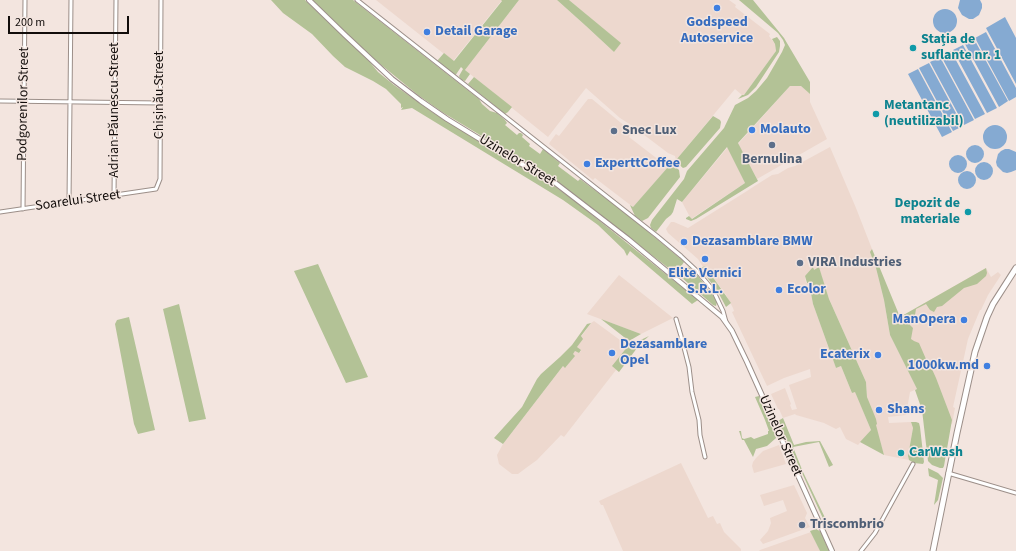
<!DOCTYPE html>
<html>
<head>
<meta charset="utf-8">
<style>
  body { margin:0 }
  #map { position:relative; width:1016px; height:551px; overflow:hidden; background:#f3e5df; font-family:"Source Sans 3",sans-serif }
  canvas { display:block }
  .scale { position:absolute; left:8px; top:16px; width:121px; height:18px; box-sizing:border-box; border:2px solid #110c0a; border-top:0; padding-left:5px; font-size:12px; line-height:14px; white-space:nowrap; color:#110c0a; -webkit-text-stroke:3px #f3e5df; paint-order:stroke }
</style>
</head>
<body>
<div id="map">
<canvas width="1016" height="551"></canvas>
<div class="scale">200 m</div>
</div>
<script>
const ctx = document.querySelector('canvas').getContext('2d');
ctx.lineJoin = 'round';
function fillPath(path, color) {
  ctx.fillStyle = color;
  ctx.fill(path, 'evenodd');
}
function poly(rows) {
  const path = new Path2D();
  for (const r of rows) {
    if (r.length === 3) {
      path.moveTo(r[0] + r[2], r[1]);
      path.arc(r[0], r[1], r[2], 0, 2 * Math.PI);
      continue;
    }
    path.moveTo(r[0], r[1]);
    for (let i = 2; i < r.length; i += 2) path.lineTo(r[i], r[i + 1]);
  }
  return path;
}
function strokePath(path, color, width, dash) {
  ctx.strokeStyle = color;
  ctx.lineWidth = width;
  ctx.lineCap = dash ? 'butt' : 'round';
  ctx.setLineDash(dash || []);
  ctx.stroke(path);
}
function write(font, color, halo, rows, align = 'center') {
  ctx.font = font + ' "Source Sans 3",sans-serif';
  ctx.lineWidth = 3;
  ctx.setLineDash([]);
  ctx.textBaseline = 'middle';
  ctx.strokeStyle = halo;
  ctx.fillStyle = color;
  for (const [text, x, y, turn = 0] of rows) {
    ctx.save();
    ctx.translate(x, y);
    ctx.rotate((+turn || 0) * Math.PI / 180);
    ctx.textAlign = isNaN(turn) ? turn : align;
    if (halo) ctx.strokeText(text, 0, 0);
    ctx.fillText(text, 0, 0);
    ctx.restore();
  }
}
fillPath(poly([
  [376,0,502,0,453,61],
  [519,0,557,0,586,26,614,52,620,43,569,0,729,0,736,5,735,7,770,34,769,36,775,44,776,51,744,95,742,95,735,89,676,160,675,156,668,153,631,125,620,118,586,88,548,137,465,70],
  [790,86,801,86,810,94,810,102,827,139,757,179,738,144],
  [588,99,592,99,632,132,629,137,668,167,633,207,595,178,593,180,549,144,550,142,556,134,559,136],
  [728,147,745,183,691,219,682,202],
  [830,147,856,208,872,249,871,252,876,268,884,300,890,335,917,389,910,392,906,415,888,417,889,423,911,422,913,428,908,456,909,460,884,455,867,397,866,382,829,299,819,268,805,276,806,283,809,283,813,304,836,368,841,366,852,393,855,391,871,430,858,445,846,439,840,427,836,429,824,423,796,415,795,414,783,418,779,409,778,409,771,394,785,388,791,404,790,405,792,410,797,409,789,385,811,377,810,369,784,378,767,386,732,312,734,311,733,308,726,295,705,266,703,267,698,259,668,233,666,229,671,222,674,222,688,228,747,191,753,187,772,175,778,174,788,168,795,166],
  [986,268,991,277,998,272,1001,275,988,295,981,310,980,310,968,339,953,407,955,408,952,424,942,420,900,317],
  [619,275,673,318,641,334,587,314],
  [594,321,635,351,619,372,616,370,564,437,561,435,537,460,526,468,518,474,512,474,499,464,497,455,503,444,563,366,566,367,574,356,572,354,575,351,579,353,581,351,577,347,581,337,591,323],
  [779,445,786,464,754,473,752,466,753,462,756,458,763,451],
  [681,463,708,518,713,516,717,524,720,523,724,532,741,549,741,551,623,551,603,505,601,505,599,501],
  [794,485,807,513,805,518,810,527,763,544,760,540,768,531,771,523,770,518,787,511,783,500,764,506,760,495],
  [811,532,820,551,759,551,760,550]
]), '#edd8ce');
fillPath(poly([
  [271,0,305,0,369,61,378,72,394,85,435,114,518,165,534,174,553,185,576,202,698,300,692,304,630,251,627,256,624,250,598,225,563,200,412,108,401,110,403,107,401,108,401,104,386,89,373,81,345,67,333,56,312,34,283,13],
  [312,0,353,0,479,99,482,104,490,111,497,113,505,120,507,123,505,125,517,135,519,133,521,133,523,135,522,137,530,144,529,146,540,154,543,149,560,163,558,166,578,181,580,179,628,215,682,260,684,262,682,265,674,271,671,270,556,181,442,112,418,95,374,59,338,26],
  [501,0,519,0,465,70,470,74,465,81,462,80,460,78,459,76,463,69,461,67,455,76,437,61,444,53,454,61,502,1],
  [557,0,569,0,621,43,614,52,586,26],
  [739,0,753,0,784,38,810,82,810,94,801,86,790,86,738,143,758,181,696,219,691,221,686,219,686,218,689,216,692,219,745,183,727,147,682,202,677,199,673,212,671,215,666,219,656,232,651,228,650,225,652,220,684,179,687,171,724,128,735,105,748,98,756,91,767,78,782,52,785,45,783,40,778,33],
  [777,37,780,41,780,46,779,52,756,87,748,95,738,99,742,95,744,95,776,51,775,44,772,39],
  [474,77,512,107,508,112,505,114,469,85,468,84],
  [713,116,720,120,721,122,720,128,686,167,683,168,676,162,676,160],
  [670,162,679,170,680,177,648,218,642,221,635,216,630,205,633,207,668,167,670,164],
  [872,249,900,317,986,268,987,273,986,276,977,284,964,288,942,306,937,307,934,312,930,310,926,304,916,309,915,315,911,315,910,325,913,328,911,339,914,341,919,343,929,366,931,367,936,378,952,420,944,466,943,468,940,468,932,465,928,461,922,410,915,390,917,389,890,335,884,300,876,268,870,252],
  [318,264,368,377,346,383,294,271],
  [705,266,731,303,726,307,718,292,700,268],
  [687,267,690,268,698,276,715,298,717,302,716,306,713,305,681,277,681,274],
  [813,267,814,270,819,267,829,299,866,382,867,397,876,419,877,424,876,425,884,455,860,442,871,430,855,392,852,393,841,366,836,368,813,304,809,283,807,283,805,276],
  [179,304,206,419,189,422,163,309],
  [129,317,155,430,138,434,134,424,115,324,117,320],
  [601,319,641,334,629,341],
  [591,323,581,336,583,339,577,347,581,350,579,353,575,351,573,354,575,356,565,368,563,366,503,444,494,438,522,407,537,379,541,374,560,357,572,345,587,324],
  [649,336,640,344,619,372,612,366,628,346],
  [759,396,774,431,776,438,767,446,756,449,753,457,744,440,742,440,739,431,741,431,742,438,744,439,751,437,754,439,768,434,768,431,769,431,765,420,755,397],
  [783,418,794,445,806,442,820,441,833,465,829,467,819,442,793,447,803,472,829,526,826,525,778,421],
  [911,422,916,422,919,423,920,427,924,462,923,464,914,463,909,460,908,456,913,428],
  [928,468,938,473,943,478,938,500,934,505,938,480,929,476],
  [816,529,818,530,821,532,829,551,820,551,810,531]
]), '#b3c296');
fillPath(poly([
  [960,0,980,0,982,4,982,8,979,15,973,19,969,19,962,15,958,8],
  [945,21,12],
  [1005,17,1016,38,1016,84,986,28],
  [986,32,1016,88,1016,97,1009,101,975,38],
  [974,39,1008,101,999,107,965,44],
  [963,45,997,108,987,113,953,50],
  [951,51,985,114,975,119,941,56],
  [940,57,974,120,964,125,930,62],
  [929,63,963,126,953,131,919,68],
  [918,69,952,132,942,137,908,74],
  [995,137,12],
  [975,154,9],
  [1005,149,1009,149,1016,152,1016,170,1011,172,1007,173,1003,172,997,166,996,162,998,154,1001,151],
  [958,164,9],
  [984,171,9],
  [967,180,9]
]), '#85aad2');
const minor = poly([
  [357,0,657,236,681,256,697,271,713,290,723,311,726,322],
  [0,101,161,103],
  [114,195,116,0],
  [69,202,71,0],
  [23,209,25,0],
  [0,212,156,189,160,179,161,0],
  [676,319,681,336,689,367,692,392,699,420,700,435,705,457],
  [948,473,1016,493],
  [861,551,875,533,913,464]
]);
const tertiary = poly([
  [309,0,345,35,392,79,421,101,447,119,514,160,540,174,554,182,628,239,704,302,722,317,732,331,747,362,832,551]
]);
const primary = poly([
  [933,551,957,433,975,352,987,317,993,304,1016,268]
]);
strokePath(minor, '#9c8f89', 5);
strokePath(tertiary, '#9c8f89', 6);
strokePath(primary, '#9c8f89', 7);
strokePath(minor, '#fff', 3);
strokePath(tertiary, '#fff', 4);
strokePath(primary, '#fff', 5);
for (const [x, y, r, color] of [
  [717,8,4,"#3f7fe0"],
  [427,32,4,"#3f7fe0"],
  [913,48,4,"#0f9aa8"],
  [876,114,4,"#0f9aa8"],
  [752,130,4,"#3f7fe0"],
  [614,131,4,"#5c6f8a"],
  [772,145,4,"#5c6f8a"],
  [587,164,4,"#3f7fe0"],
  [968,212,4,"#0f9aa8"],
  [684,242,4,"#3f7fe0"],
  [705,259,4,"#3f7fe0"],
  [800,263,4,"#5c6f8a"],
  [779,290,4,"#3f7fe0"],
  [964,320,4,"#3f7fe0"],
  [612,353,4,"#3f7fe0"],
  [878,355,4,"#3f7fe0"],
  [987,366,4,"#3f7fe0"],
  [879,410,4,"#3f7fe0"],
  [901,453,4,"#0f9aa8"],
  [802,525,4,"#5c6f8a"]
]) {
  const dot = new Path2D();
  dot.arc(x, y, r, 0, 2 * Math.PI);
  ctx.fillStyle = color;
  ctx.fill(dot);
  strokePath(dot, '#f3e5df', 1.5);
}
write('bold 14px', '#366cbe', '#f3e5df', [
  ["Godspeed",717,23,"center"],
  ["Autoservice",717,39,"center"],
  ["Detail Garage",435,32],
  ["Molauto",760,130],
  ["ExperttCoffee",595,164],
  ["Dezasamblare BMW",692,242],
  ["Elite Vernici",705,274,"center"],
  ["S.R.L.",705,290,"center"],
  ["Ecolor",787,290],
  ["ManOpera",956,320,"right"],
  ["Dezasamblare",620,345],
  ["Opel",620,361],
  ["Ecaterix",870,355,"right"],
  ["1000kw.md",979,366,"right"],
  ["Shans",887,410]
], 'left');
write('bold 14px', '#0d838f', '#f3e5df', [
  ["Stația de",921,40],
  ["suflante nr. 1",921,56],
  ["Metantanc",884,106],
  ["(neutilizabil)",884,122],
  ["Depozit de",960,204,"right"],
  ["materiale",960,220,"right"],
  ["CarWash",909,453]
], 'left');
write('14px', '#110c0a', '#f3e5df', [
  ["Chișinău Street",160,95,-90],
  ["Podgorenilor Street",24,104,-89],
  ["Adrian Păunescu Street",115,110,-90],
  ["Uzinelor Street",517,161,31],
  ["Soarelui Street",78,201,-8],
  ["Uzinelor Street",780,436,66]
]);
write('bold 14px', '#4e5e75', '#f3e5df', [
  ["Snec Lux",622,131],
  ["Bernulina",772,160,"center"],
  ["VIRA Industries",808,263],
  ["Triscombrio",810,525]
], 'left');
</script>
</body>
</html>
